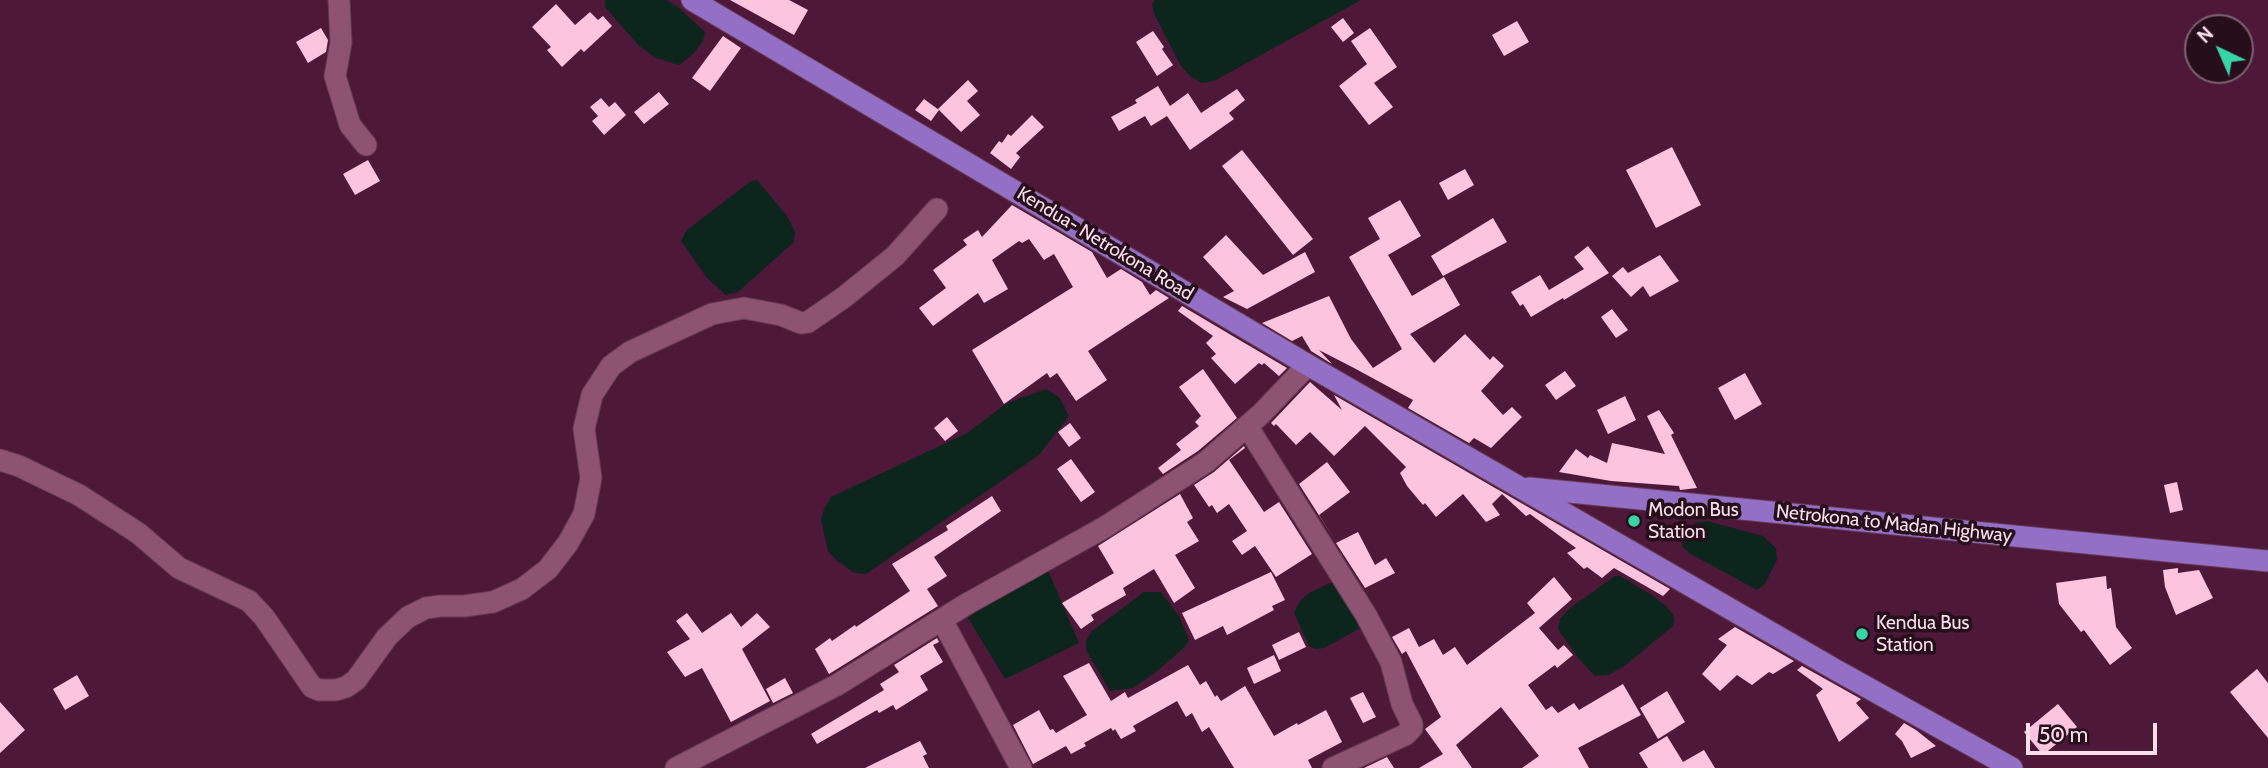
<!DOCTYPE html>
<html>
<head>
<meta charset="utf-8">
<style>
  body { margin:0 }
  #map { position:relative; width:2268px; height:768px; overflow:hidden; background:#4e1938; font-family:Cabin,sans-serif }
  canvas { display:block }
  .north { position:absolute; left:2184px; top:14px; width:70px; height:70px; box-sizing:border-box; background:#260e1b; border:2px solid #7b616f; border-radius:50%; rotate:316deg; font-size:19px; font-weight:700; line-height:28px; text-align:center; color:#fbdeec }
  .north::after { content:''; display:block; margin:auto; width:24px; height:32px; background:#39d4a5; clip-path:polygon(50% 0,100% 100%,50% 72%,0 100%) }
  .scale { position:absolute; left:2026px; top:723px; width:131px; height:32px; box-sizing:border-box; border:4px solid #fbdeec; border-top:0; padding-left:9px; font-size:21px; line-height:24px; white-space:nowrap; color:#fbdeec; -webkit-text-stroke:5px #260e1b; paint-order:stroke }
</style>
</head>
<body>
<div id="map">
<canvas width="2268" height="768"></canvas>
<div class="north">N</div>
<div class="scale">50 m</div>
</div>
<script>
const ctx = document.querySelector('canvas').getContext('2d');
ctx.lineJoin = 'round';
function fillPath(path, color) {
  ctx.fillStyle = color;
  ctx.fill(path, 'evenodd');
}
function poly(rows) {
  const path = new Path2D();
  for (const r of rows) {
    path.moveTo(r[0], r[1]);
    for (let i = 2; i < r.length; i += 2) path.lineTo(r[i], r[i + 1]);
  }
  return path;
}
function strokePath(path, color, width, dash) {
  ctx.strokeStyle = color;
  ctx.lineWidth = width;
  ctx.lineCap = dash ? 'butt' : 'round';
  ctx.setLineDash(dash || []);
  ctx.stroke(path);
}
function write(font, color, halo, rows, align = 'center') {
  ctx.font = font + ' Cabin,sans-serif';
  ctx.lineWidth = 7;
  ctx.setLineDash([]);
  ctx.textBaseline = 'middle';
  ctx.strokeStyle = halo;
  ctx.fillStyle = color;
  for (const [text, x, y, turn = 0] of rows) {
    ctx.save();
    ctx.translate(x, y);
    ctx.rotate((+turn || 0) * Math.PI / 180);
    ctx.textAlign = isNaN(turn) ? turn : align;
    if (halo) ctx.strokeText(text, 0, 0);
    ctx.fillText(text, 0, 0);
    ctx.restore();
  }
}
fillPath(poly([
  [605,0,666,0,677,6,705,32,703,41,695,52,679,65,656,58,639,46,605,7],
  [1155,0,1361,0,1214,81,1202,83,1191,77,1181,66,1154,14,1152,4],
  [757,180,787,216,795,232,794,242,738,292,726,295,707,278,681,241,687,230,751,181],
  [1046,389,1060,398,1069,416,1039,455,866,574,854,573,836,560,828,551,821,521,824,509,831,497,967,433,1007,403],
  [1707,521,1763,536,1776,548,1777,560,1765,584,1757,590,1689,553,1682,546,1685,534,1694,523],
  [1044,561,1079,643,1005,679,968,618],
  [1615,576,1620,576,1653,596,1666,606,1673,614,1674,620,1673,626,1627,664,1609,675,1595,676,1579,659,1558,629,1560,619,1570,608],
  [1335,581,1364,626,1324,648,1316,649,1309,646,1294,613,1300,601,1309,593],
  [1144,592,1161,592,1179,616,1189,640,1185,647,1155,673,1133,688,1110,691,1086,650,1086,641,1092,631]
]), '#0c261d');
fillPath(poly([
  [730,0,789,0,808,10,794,35],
  [556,4,575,25,590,12,598,20,603,16,612,26,584,52,581,49,562,67,547,50,551,47,532,27],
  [1343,18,1354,33,1343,42,1331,27],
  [1517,21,1529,42,1504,56,1492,35],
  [321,28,328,40,326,52,308,63,296,42],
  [1370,28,1397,67,1374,83,1393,107,1369,125,1339,86,1367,64,1351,41],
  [1153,31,1164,47,1162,49,1173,65,1157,76,1136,42],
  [723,36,741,48,710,91,692,78],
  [968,80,978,91,967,101,980,115,961,132,938,109],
  [1158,86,1170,106,1188,93,1201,113,1237,89,1245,100,1229,113,1234,119,1190,150,1167,116,1151,126,1145,116,1119,131,1111,117,1137,103,1135,100],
  [659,92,669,104,644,124,634,112],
  [601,98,609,107,615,102,626,115,604,135,592,121,598,116,590,107],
  [924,99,939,110,931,121,915,110],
  [1032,115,1044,127,1016,153,1020,157,1011,169,990,153,999,141,1002,143,1008,134,1011,136],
  [1672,147,1701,205,1656,228,1626,170],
  [1242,150,1313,239,1293,255,1222,166],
  [368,160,380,181,355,195,343,174],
  [1465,169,1474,185,1448,200,1439,183],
  [1400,200,1421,236,1388,255,1412,296,1444,277,1460,305,1410,334,1434,363,1465,334,1490,360,1493,356,1504,366,1481,391,1503,415,1512,407,1522,417,1491,448,1474,438,1469,443,1408,408,1413,400,1354,368,1319,350,1332,364,1311,351,1302,336,1292,341,1262,323,1329,296,1351,339,1373,368,1402,349,1349,257,1380,239,1368,218],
  [1012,205,1092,252,1107,278,1121,269,1142,282,1150,295,1156,290,1169,298,1088,351,1107,380,1076,401,1057,373,1050,378,1047,373,1004,404,972,350,1073,287,1054,254,1044,260,1029,239,1022,243,1019,241,992,260,1008,289,984,303,978,293,933,326,919,308,946,288,933,270,967,245,963,240,978,230,982,237],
  [1493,218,1507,242,1443,276,1431,256],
  [1226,235,1263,275,1305,252,1315,272,1247,309,1223,297,1234,291,1203,257],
  [1588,246,1609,273,1564,300,1563,298,1531,317,1523,304,1520,306,1511,292,1540,275,1549,290,1584,269,1574,257],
  [1660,255,1679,281,1650,297,1643,286,1631,297,1612,276,1623,267,1628,273],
  [1182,306,1231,335,1287,368,1279,376,1264,363,1262,365,1259,363,1235,384,1211,358,1216,354,1206,343,1213,336,1178,311],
  [1612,309,1628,330,1616,338,1601,317],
  [1203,369,1237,418,1198,451,1163,474,1158,468,1181,450,1176,444,1199,426,1195,422,1201,416,1179,387],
  [1565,371,1576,386,1556,400,1545,385],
  [1745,373,1762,404,1735,420,1718,388],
  [1310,382,1342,410,1334,395,1670,589,1663,596,1614,568,1602,578,1587,567,1584,569,1567,553,1576,548,1530,514,1526,516,1502,494,1492,504,1500,515,1486,522,1463,494,1436,517,1425,503,1423,505,1407,486,1400,473,1406,467,1365,426,1334,456,1310,432,1296,445,1276,424,1274,426,1271,423],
  [1625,396,1636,420,1608,434,1597,410],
  [1659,410,1674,433,1671,435,1697,488,1680,490,1679,486,1611,481,1559,472,1576,449,1588,458,1590,455,1607,463,1612,443,1665,454,1647,416],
  [947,417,958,431,945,441,934,428],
  [1070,423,1081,438,1069,447,1058,432],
  [1244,446,1245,448,1229,460,1264,512,1279,502,1312,554,1276,577,1255,546,1242,555,1232,541,1247,531,1229,504,1217,513,1212,505,1209,507,1194,485,1214,472],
  [1071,459,1095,492,1081,502,1057,469],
  [1327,462,1350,492,1319,515,1334,539,1299,484],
  [2177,482,2183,510,2170,513,2164,485],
  [1180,494,1193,518,1187,522,1199,541,1175,555,1195,588,1174,603,1154,569,1123,588,1126,595,1091,615,1094,620,1081,629,1062,603,1114,573,1098,546],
  [992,496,1001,511,934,557,947,576,927,589,938,606,829,674,815,649,830,638,832,641,855,625,856,627,910,591,892,564,948,530,946,526],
  [1358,532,1375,565,1386,558,1395,573,1365,588,1336,543],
  [2178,568,2178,573,2199,570,2213,598,2176,615,2165,587,2163,570],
  [1271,572,1285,600,1272,606,1274,610,1227,635,1223,626,1195,640,1182,613],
  [2106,576,2107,589,2111,588,2116,627,2132,648,2110,665,2084,630,2081,632,2059,604,2056,583],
  [1554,577,1572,599,1539,628,1558,650,1564,645,1573,655,1557,668,1555,665,1528,685,1546,710,1552,706,1558,713,1574,703,1579,710,1623,684,1641,715,1578,748,1589,768,1522,768,1539,756,1501,707,1456,745,1472,768,1419,768,1443,754,1425,729,1441,717,1406,651,1402,654,1392,637,1409,628,1419,647,1434,639,1443,655,1455,647,1467,665,1535,613,1527,603],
  [687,613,702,633,731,613,741,627,757,613,770,627,742,649,770,701,731,722,702,668,685,677,667,652,690,639,676,621],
  [1735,627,1794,661,1773,674,1769,672,1752,685,1737,675,1720,691,1702,674,1727,645,1718,639],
  [1299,632,1306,647,1279,660,1272,645],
  [937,638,939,642,933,645,943,662,920,676,928,690,896,710,893,705,879,713,877,710,817,744,811,734,884,690,880,684,899,672,894,665],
  [1274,655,1281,671,1254,684,1247,668],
  [1089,663,1111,701,1125,692,1128,698,1188,665,1200,685,1206,681,1215,697,1217,695,1221,701,1245,686,1274,736,1297,723,1298,725,1326,710,1342,742,1308,760,1312,768,1234,768,1209,727,1202,732,1192,713,1186,717,1177,701,1133,726,1136,731,1121,739,1115,729,1113,731,1111,728,1084,743,1086,746,1071,754,1066,746,1033,764,1013,725,1039,710,1050,730,1053,729,1056,733,1087,715,1063,676],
  [1802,666,1861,699,1856,703,1869,718,1839,742,1816,695,1823,689,1797,670],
  [2257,669,2268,683,2268,738,2230,692],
  [77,675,89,696,65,710,53,689],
  [785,678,793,693,773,703,766,689],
  [1667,691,1685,722,1658,739,1640,708],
  [1363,692,1376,717,1363,723,1350,698],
  [0,702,25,730,0,753],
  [2058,704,2077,727,2043,755,2024,732],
  [1904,723,1916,730,1936,746,1911,758,1902,741,1895,734],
  [1667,736,1683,762,1704,750,1715,768,1648,768,1639,753],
  [920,741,927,754,923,756,929,768,865,768],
  [1387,757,1394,768,1364,768]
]), '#fdc4e0');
const minor = poly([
  [339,0,341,43,335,76,350,125,366,145],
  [1247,426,1366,615,1391,662,1402,704,1412,724,1412,728,1405,735,1333,768],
  [0,460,19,466,79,495,138,533,179,568,249,601,264,617,312,687,319,690,336,690,346,687,356,680,387,637,408,617,426,608,440,606,464,606,493,602,522,589,548,569,568,543,584,514,591,478,584,429,592,395,611,366,630,352,712,314,744,308,781,315,801,323,808,322,843,298,895,256,937,209],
  [942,620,1021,768],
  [676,768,837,685,965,605,1105,527,1206,462,1261,414,1308,365]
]);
const major = poly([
  [692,0,1308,365,1836,670,2012,768],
  [1529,488,2268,561]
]);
strokePath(minor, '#663a54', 23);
strokePath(major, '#663a54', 23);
strokePath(minor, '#8e5272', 21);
strokePath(major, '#9370c5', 21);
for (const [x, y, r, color] of [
  [1634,521,7,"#39d4a5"],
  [1862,634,7,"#39d4a5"]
]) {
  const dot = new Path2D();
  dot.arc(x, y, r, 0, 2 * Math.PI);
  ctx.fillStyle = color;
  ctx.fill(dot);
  strokePath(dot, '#260e1b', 2.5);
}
write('19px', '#fbdeec', '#260e1b', [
  ["Kendua- Netrokona Road",1105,244,31],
  ["Netrokona to Madan Highway",1894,524,6]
]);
write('19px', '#fbdeec', '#260e1b', [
  ["Modon Bus",1648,510],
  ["Station",1648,532],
  ["Kendua Bus",1876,623],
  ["Station",1876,645]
], 'left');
</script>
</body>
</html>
